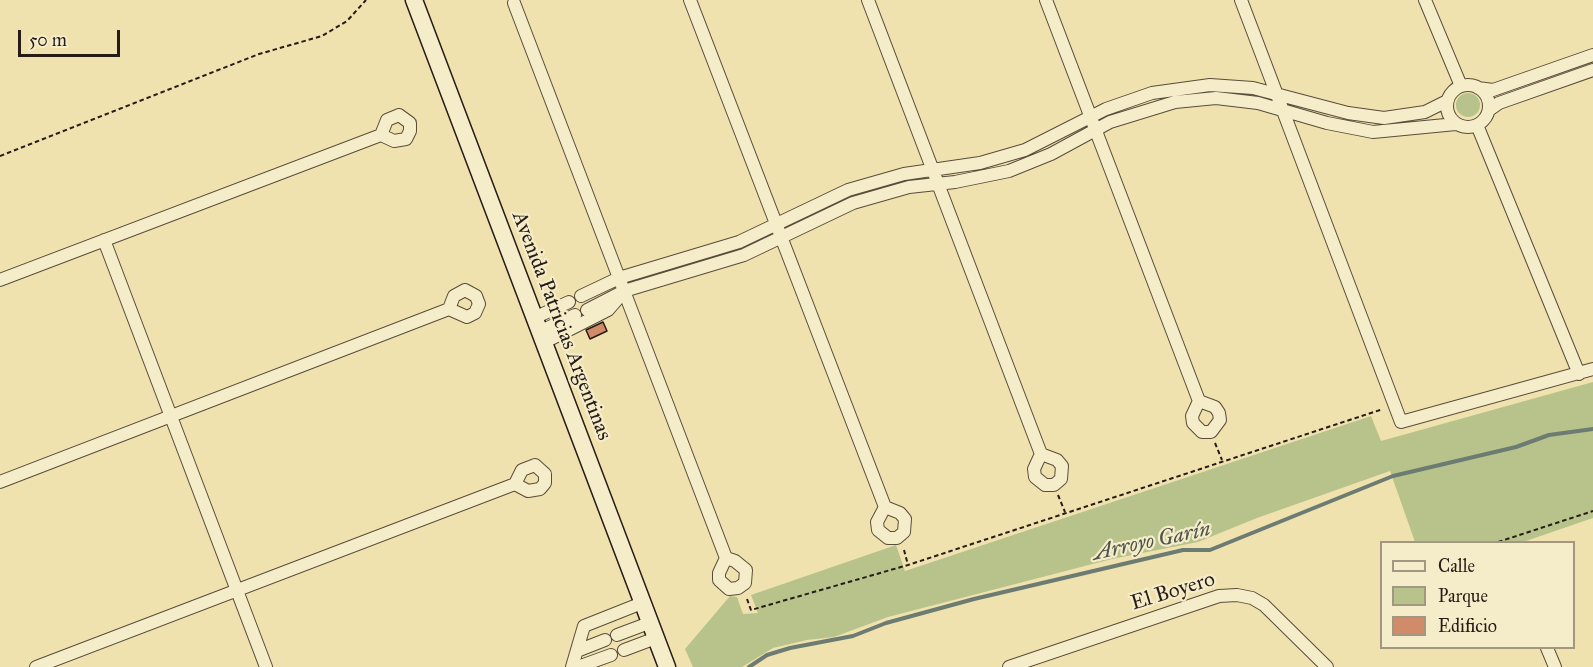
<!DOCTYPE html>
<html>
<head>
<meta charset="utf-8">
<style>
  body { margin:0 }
  #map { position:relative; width:1593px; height:667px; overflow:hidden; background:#f0e2ae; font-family:"IM FELL Great Primer",serif }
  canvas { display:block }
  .legend { position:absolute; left:1380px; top:541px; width:195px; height:108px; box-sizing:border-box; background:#f5ecca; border:2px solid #a29882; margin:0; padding:8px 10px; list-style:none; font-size:18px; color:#261b15 }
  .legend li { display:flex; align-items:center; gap:12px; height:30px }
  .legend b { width:30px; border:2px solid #a29882 }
  .scale { position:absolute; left:18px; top:30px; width:102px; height:27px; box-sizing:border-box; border:3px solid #261b15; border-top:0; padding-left:8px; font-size:18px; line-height:21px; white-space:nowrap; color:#261b15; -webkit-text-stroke:4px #f5ecca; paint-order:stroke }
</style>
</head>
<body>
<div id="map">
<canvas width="1593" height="667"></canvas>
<ul class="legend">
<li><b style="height:8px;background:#f5ecca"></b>Calle</li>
<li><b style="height:16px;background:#b8c38b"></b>Parque</li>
<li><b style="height:16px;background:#d28b68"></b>Edificio</li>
</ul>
<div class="scale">50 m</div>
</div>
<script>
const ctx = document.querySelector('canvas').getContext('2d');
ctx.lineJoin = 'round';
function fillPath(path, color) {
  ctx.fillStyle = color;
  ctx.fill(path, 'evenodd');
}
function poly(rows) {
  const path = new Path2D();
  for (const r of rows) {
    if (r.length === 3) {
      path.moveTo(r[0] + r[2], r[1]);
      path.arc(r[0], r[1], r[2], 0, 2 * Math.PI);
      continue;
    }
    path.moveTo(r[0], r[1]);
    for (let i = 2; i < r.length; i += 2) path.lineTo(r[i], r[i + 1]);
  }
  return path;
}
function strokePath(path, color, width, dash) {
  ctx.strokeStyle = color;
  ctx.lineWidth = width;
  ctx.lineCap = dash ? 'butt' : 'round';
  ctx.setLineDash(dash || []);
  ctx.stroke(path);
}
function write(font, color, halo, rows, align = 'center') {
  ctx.font = font + ' "IM FELL Great Primer",serif';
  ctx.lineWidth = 4.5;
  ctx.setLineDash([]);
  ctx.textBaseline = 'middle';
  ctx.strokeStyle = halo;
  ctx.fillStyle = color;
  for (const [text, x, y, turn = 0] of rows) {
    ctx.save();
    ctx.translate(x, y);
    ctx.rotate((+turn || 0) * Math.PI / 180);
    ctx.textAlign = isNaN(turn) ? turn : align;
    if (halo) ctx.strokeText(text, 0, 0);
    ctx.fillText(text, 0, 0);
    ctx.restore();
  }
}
fillPath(poly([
  [1468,105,12],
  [1593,382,1593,518,1523,542,1415,542,1390,471,1257,518,1198,542,1112,559,888,617,834,637,807,640,773,648,742,667,693,667,685,649,730,596,737,597,743,614,758,613,751,595,896,545,905,571,1371,416,1381,441]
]), '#b8c38b');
strokePath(poly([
  [749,667,767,655,790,648,853,636,886,623,974,599,1183,550,1210,550,1393,476,1516,447,1549,435,1593,429]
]), '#6c7c72', 4);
const building = poly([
  [603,322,607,331,590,339,586,330,603,322]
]);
fillPath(building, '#d28b68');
strokePath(building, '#261b15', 1.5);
const street = poly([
  [690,0,885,507],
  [868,0,1041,454],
  [1046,0,1199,401],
  [1241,0,1401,422,1593,369],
  [1425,0,1461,86],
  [514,3,726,558],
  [1468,106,21],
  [1478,88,1493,90,1593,55],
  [1489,110,1499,103,1593,70],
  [399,115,410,123,410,131,406,139,394,141,381,135,387,120,399,115],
  [1477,125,1579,374],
  [104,240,266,667],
  [0,280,381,135],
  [465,290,476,296,479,304,475,313,467,317,449,309,454,296,465,290],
  [581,296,619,278,739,242,848,190,904,174,980,163,1025,150,1106,109,1152,93,1210,85,1253,88,1348,113,1384,118,1425,112,1447,101],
  [587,310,624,291,744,255,853,203,909,187,955,182,1009,171,1051,154,1110,122,1175,102,1216,98,1258,103,1327,123,1373,132,1456,124],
  [534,318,569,302],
  [539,332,575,315],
  [543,343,608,310,621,295],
  [1199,401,1215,407,1219,413,1220,420,1211,432,1202,432,1193,423,1192,416,1199,401],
  [1041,454,1057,460,1062,466,1061,479,1054,485,1045,485,1035,477,1034,469,1041,454],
  [535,465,545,474,545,483,540,489,528,491,515,484,522,470,535,465],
  [0,482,449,309],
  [885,507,900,513,905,519,904,532,897,538,888,538,878,530,877,522,885,507],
  [726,558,735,561,746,570,745,583,738,588,729,589,719,580,719,573,726,558],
  [617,635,649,623],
  [1547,648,1555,667],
  [624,650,656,638],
  [577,651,605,640],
  [36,667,515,484],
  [572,667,584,626,642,603],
  [578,667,611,655],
  [1009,667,1219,596,1237,595,1252,598,1264,605,1327,667]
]);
const secondary = poly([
  [414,0,667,667]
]);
strokePath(street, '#584d3b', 14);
strokePath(secondary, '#261b15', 19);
strokePath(poly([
  [0,156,259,54,322,36,347,21,366,0],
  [1215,443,1222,460],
  [1058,495,1065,512],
  [1498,542,1593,511],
  [904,550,908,565],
  [747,599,751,610,908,565,1383,409]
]), '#261b15', 2, [4.5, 3]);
strokePath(street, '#f5ecca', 12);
strokePath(secondary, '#f5ecca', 16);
write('21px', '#261b15', '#f5ecca', [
  ["Avenida Patricias Argentinas",561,326,69],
  ["El Boyero",1173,592,-17]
]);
write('italic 22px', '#4f544b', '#f5ecca', [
  ["Arroyo Garín",1152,542,-12]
]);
</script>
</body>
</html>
